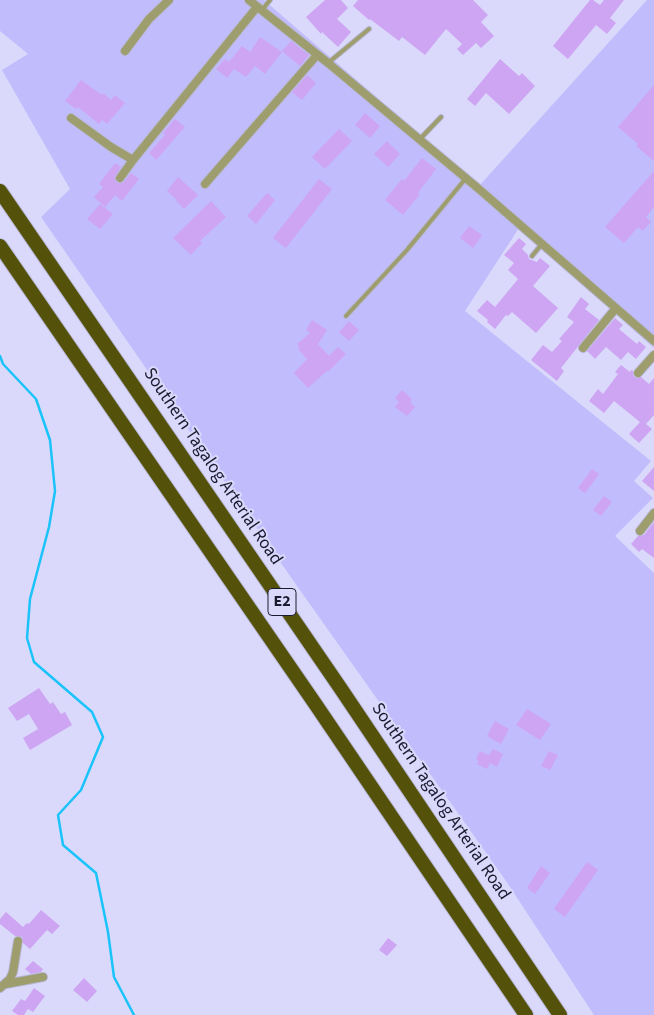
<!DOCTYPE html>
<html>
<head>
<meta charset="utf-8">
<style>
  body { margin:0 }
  canvas { display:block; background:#dad9fb }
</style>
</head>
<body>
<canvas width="654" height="1015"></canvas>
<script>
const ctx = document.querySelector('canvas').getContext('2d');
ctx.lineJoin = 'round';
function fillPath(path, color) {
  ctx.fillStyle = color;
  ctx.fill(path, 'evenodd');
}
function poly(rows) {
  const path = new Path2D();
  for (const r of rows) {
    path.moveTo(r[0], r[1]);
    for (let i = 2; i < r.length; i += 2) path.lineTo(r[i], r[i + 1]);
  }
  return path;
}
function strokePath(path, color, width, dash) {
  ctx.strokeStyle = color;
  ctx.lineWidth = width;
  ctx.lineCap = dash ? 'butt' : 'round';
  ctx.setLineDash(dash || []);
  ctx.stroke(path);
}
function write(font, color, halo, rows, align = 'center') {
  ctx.font = font + ' "Source Sans 3",sans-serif';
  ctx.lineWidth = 4;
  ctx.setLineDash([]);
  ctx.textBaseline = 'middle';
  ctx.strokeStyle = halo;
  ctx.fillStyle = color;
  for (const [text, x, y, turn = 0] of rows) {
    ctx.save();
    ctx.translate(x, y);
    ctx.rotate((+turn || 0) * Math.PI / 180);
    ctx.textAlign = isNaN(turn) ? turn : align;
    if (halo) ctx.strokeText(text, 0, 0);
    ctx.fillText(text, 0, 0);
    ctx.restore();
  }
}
fillPath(poly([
  [0,0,264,0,479,186,647,0,654,0,654,348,519,228,465,311,651,461,634,481,653,498,615,536,654,573,654,1015,594,1015,506,881,297,586,41,217,70,189,2,70,28,54,0,31]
]), '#c1bcfc');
strokePath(poly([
  [0,356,3,364,36,399,50,440,55,491,49,527,30,599,27,638,34,662,92,712,103,737,81,790,58,815,63,845,96,873,108,932,114,977,134,1015]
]), '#1ac3fa', 2.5);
fillPath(poly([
  [325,0,341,0,348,8,337,19,351,32,338,47,322,32,321,34,306,17],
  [358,0,473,0,488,15,481,22,494,36,481,48,476,43,463,55,457,49,462,44,446,29,425,55,402,37,399,41,370,19,369,20,353,6],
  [590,0,593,0,600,5,604,0,624,0,610,18,616,23,607,34,596,25,568,59,553,46],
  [260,37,282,52,265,74,255,66,246,77,234,69,227,78,216,69,225,59,229,62,242,46,250,52],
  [291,41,309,55,300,66,282,51],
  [500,59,519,76,522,73,535,86,509,114,486,93,475,106,467,99],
  [307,75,316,83,302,100,292,92],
  [81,80,102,95,103,93,111,100,115,95,125,103,107,124,102,120,99,124,78,107,76,109,65,101],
  [654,85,654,161,636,146,638,144,618,127],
  [365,113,380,126,370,138,355,125],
  [175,119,185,127,156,160,149,153,165,135,163,133],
  [339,129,352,141,325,169,312,157],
  [387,141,400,154,388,167,374,154],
  [422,158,436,169,418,193,420,194,403,215,385,200,402,179,404,181],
  [115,163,121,167,115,177,117,183,123,183,131,173,139,179,122,201,115,195,105,207,94,197,103,187,99,184],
  [654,171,654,207,646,217,651,222,643,231,638,227,624,243,605,227],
  [178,177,198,195,184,209,176,201,177,200,167,191],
  [319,179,332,189,286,248,273,238],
  [267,193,275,200,256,224,247,216],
  [211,201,226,217,200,241,202,243,191,255,173,238],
  [100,204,113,214,100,229,87,219],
  [469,226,482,235,473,248,460,238],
  [519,238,526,244,522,249,528,255,529,259,537,262,540,258,550,266,533,286,558,308,536,333,512,312,508,316,506,315,495,329,487,322,488,320,477,311,487,300,495,307,518,279,508,270,514,263,504,255],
  [581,297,589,304,585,309,599,320,561,368,564,371,557,381,531,360,543,345,552,352,562,341,559,339,574,322,567,317],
  [615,318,623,325,619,329,637,344,639,341,646,347,636,359,628,352,621,360,606,347,595,359,587,351],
  [312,320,327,330,318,344,329,356,338,347,346,354,328,372,327,371,308,388,294,373,307,359,298,349,300,348,297,344,310,333,306,330],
  [349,321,359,330,349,341,339,332],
  [621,365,630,372,631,370,633,371,633,375,636,378,641,377,649,384,654,378,654,415,646,424,652,429,639,443,629,434,640,422,614,401,604,413,589,401,598,389,603,394,618,374,615,372],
  [402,390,412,399,410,402,415,407,407,416,395,407,399,402,395,398],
  [654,467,654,491,642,481],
  [592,469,599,474,585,493,578,488],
  [604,496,612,502,601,516,593,510],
  [654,522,654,558,642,549,639,552,631,544,638,536,644,535],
  [39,688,50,704,53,702,61,714,65,712,72,725,30,750,23,738,38,729,29,714,17,721,8,708],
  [527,709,551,724,540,740,516,725],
  [495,721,509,729,501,744,487,736],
  [493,749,503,754,497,767,490,763,487,769,477,764,479,761,476,759,480,751,489,755],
  [549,751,558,755,550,770,541,766],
  [587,862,598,870,565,917,554,909],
  [541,866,550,873,535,894,527,888],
  [41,910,60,926,52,934,47,930,30,949,23,943,22,937,15,936,0,924,0,919,6,912,23,927,27,923,29,924],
  [388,938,397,945,387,956,379,950],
  [33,961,43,969,41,972,31,974,25,969],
  [84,978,97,991,87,1002,73,990],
  [34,988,45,996,33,1012,28,1009,24,1015,18,1015,12,1011,21,999,25,1001]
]), '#cea5f3');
const lane = poly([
  [262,10,270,0],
  [328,63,369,29],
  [419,140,441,117],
  [532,256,542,244],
  [346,316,407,250,466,178]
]);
const street = poly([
  [249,0,328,63,480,190,654,341],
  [125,51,149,19,169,0],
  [71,118,111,147,133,160,257,7],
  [120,178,133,160],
  [205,184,317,55],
  [583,348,616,308],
  [638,373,654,355],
  [640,531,654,513],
  [6,984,43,977],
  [0,988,10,979,13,972,18,941]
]);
const highway = poly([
  [0,191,341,689,560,1015],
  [0,246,316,705,526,1015]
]);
strokePath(lane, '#b8b7d6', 6);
strokePath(street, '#b8b7d6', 10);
strokePath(highway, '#b8b7d6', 16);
strokePath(lane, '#9d9d6e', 4);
strokePath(street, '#9d9d6e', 8);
strokePath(highway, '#54520a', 14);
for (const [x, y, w] of [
  [282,602,28]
]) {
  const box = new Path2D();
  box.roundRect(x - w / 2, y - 13.5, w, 27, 4);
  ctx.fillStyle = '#dad9fb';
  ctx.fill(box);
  strokePath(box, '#1c1a2f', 1);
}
write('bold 16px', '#1c1a2f', null, [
  ["E2",282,602]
]);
write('18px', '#1c1a2f', '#dad9fb', [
  ["Southern Tagalog Arterial Road",212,467,56],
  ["Southern Tagalog Arterial Road",440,802,56]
]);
</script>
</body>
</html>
